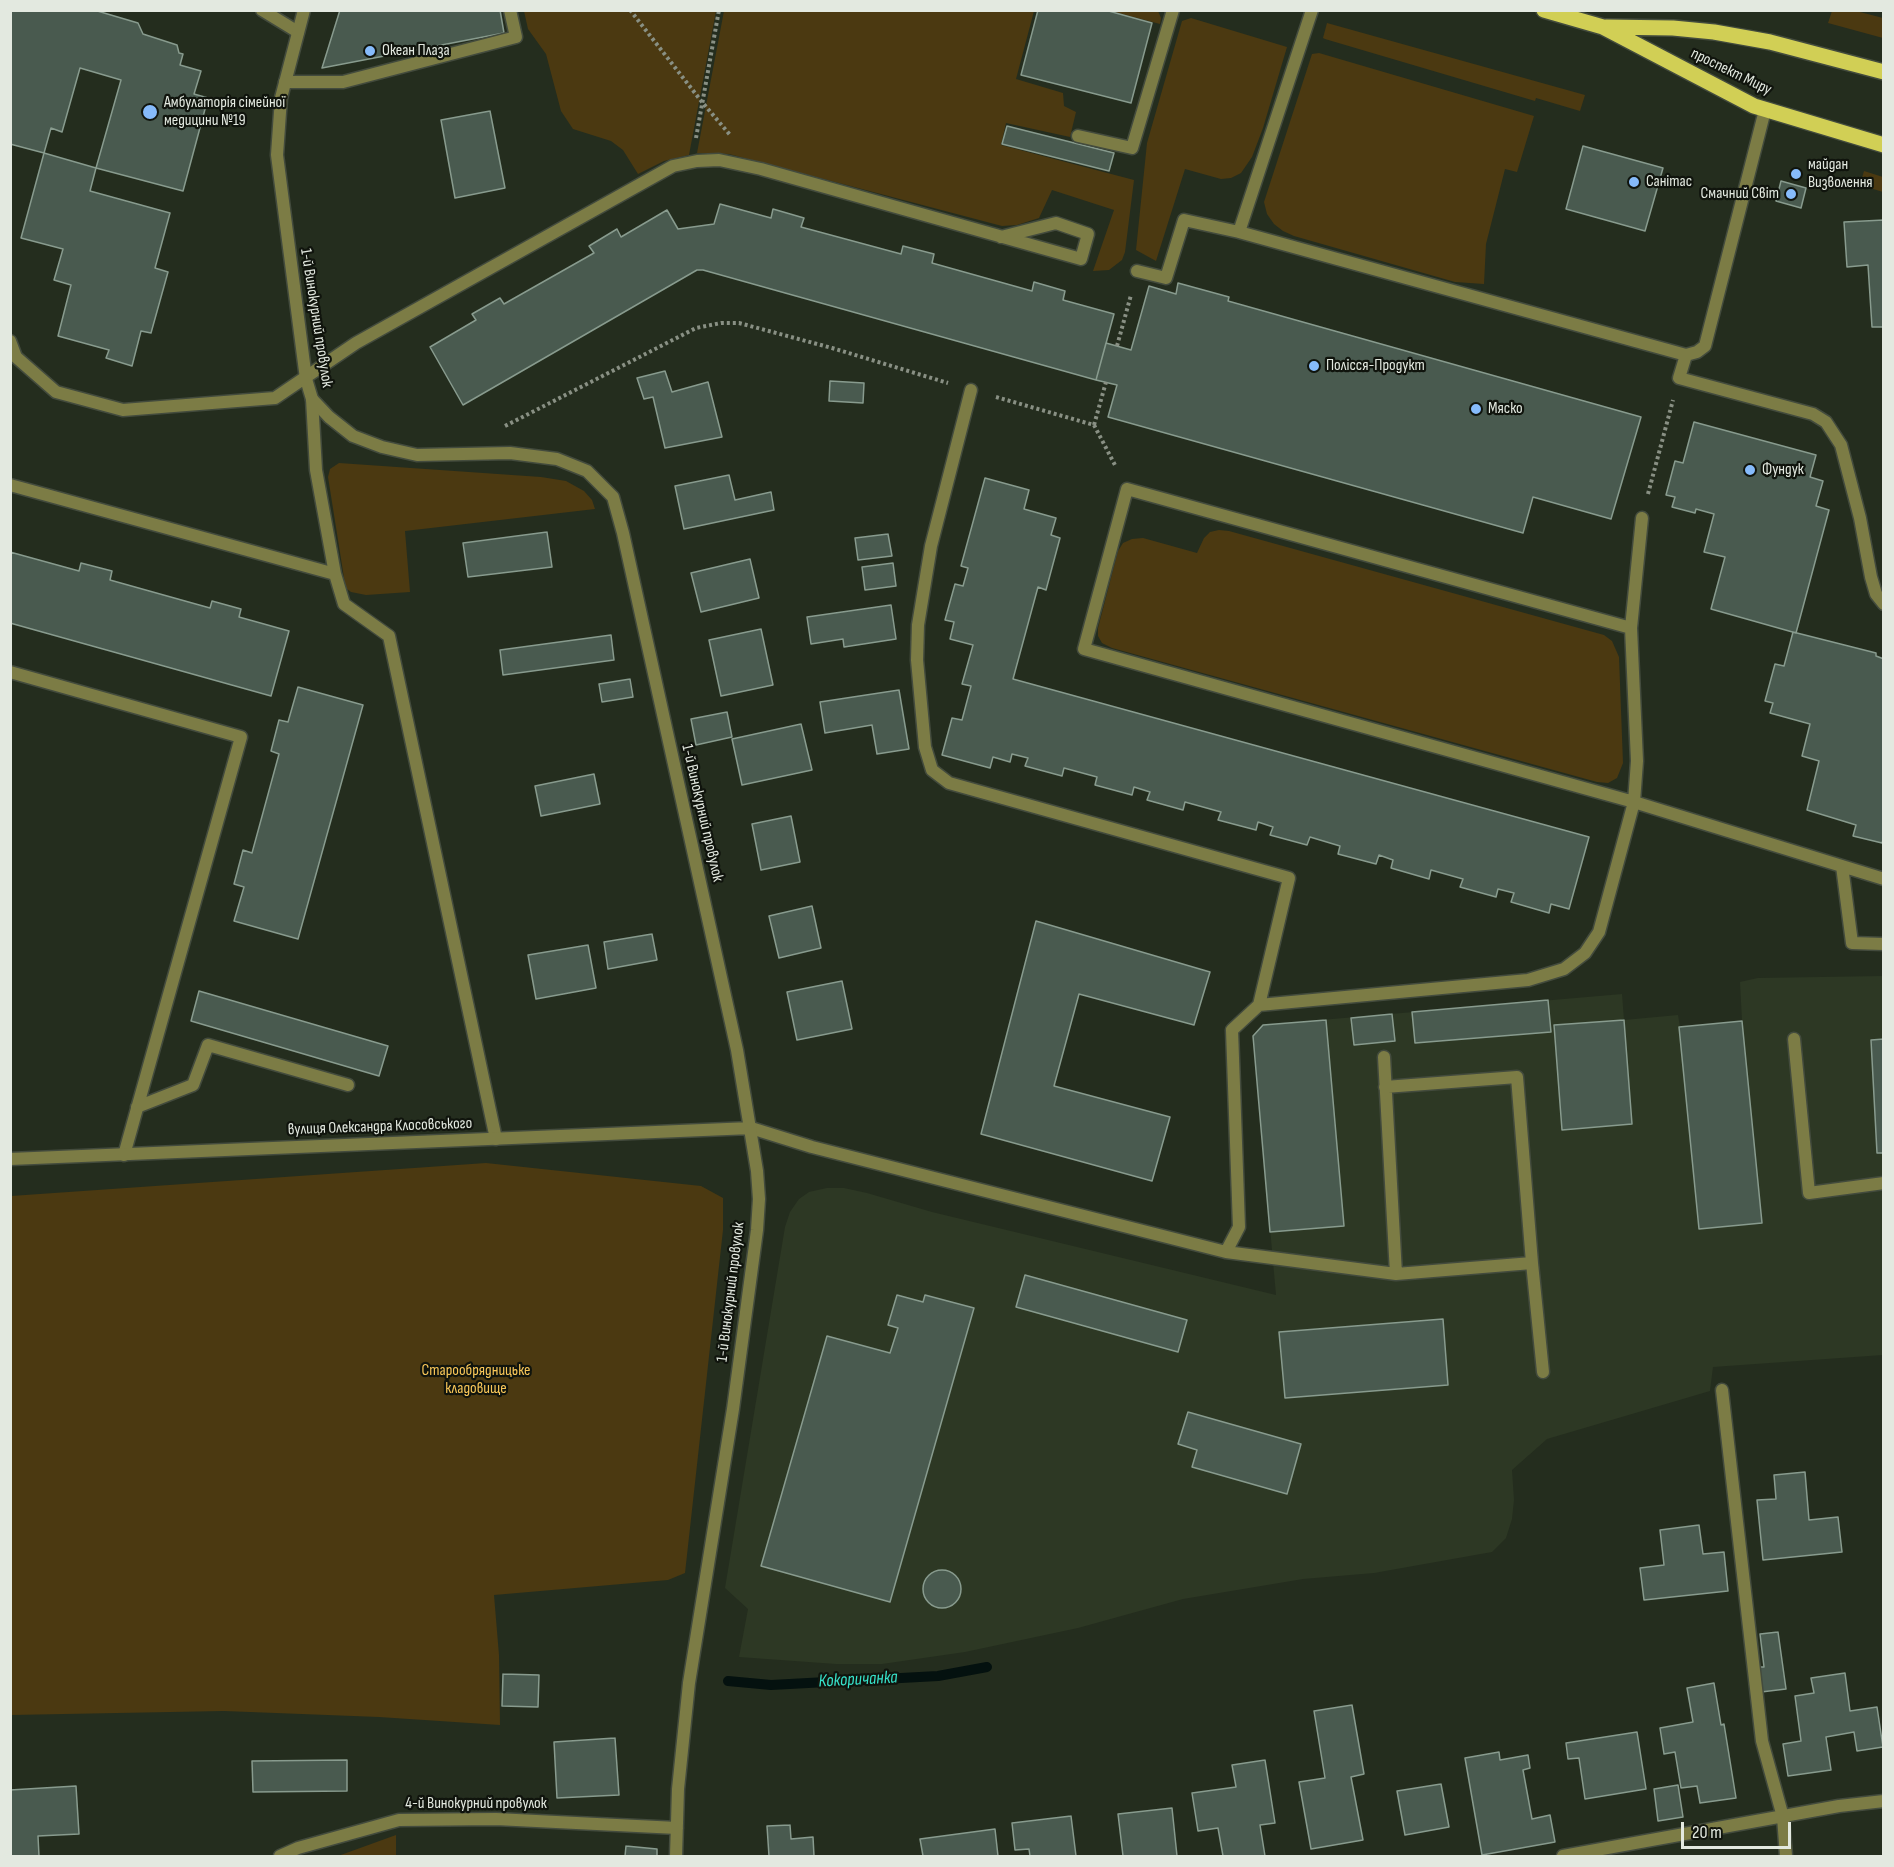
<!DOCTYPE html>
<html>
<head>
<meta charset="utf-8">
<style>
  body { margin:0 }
  #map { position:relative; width:1894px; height:1867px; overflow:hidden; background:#242d1e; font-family:"Sofia Sans Condensed",sans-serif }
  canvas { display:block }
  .frame { position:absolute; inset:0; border:12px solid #e3e9e0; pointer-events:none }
  .scale { position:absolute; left:1681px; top:1822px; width:110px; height:27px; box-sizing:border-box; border:3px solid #e3e9e0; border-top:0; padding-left:8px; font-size:18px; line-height:21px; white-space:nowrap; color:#e3e9e0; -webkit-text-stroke:4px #10140d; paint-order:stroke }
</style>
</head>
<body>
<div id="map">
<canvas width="1894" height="1867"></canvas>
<div class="frame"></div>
<div class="scale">20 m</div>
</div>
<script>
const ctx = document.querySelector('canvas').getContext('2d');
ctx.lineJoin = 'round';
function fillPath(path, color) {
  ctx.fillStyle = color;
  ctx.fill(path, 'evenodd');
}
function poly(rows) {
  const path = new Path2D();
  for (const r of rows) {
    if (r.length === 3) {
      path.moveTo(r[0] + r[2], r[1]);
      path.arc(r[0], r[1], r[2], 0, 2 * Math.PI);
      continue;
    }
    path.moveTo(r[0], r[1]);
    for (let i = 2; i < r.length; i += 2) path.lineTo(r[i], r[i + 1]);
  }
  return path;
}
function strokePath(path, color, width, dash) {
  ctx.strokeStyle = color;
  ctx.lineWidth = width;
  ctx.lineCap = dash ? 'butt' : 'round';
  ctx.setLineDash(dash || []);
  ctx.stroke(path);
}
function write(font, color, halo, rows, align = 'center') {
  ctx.font = font + ' "Sofia Sans Condensed",sans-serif';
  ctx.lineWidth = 4.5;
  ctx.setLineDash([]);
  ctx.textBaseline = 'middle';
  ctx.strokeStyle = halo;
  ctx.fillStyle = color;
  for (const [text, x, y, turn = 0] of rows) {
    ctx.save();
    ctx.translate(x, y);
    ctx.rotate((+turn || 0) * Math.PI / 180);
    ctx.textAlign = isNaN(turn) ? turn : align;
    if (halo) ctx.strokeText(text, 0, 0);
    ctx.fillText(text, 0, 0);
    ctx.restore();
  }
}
fillPath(poly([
  [1883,976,1883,1355,1713,1367,1710,1391,1547,1439,1512,1470,1514,1500,1512,1519,1506,1538,1492,1552,1374,1573,1303,1579,1183,1599,1078,1628,965,1652,882,1664,836,1664,739,1657,748,1609,725,1588,785,1227,790,1212,799,1199,809,1192,827,1188,844,1188,867,1193,932,1212,1276,1295,1253,1036,1263,1025,1622,994,1624,1020,1678,1015,1680,1027,1742,1021,1740,982,1758,978]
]), '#2d3824');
fillPath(poly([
  [524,11,716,11,689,155,664,161,638,174,623,150,611,141,573,129,561,111,546,54,528,29],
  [724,11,1034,11,1016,79,1063,93,1064,106,1076,112,1070,137,1006,123,1001,145,1134,180,1125,252,1122,260,1109,270,1093,271,1114,210,1052,190,1039,218,1017,225,1002,226,729,154,697,153],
  [1111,11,1158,11,1161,18,1160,24],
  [1832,11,1856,11,1883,18,1883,38,1828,23],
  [1191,18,1287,47,1263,128,1252,157,1241,173,1231,178,1221,179,1185,169,1156,261,1136,250,1147,143,1182,21],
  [1327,23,1585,95,1580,111,1536,98,1535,101,1325,39,1323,38],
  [1319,53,1534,116,1517,172,1505,169,1486,244,1484,284,1455,282,1294,236,1283,231,1274,224,1267,214,1264,202,1312,54],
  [1864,171,1883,177,1883,192,1860,185],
  [339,463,541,477,566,481,584,491,592,500,595,509,405,531,410,592,366,595,351,592,347,589,345,584,328,477,330,469],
  [1219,530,1229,531,1604,635,1612,641,1619,657,1623,763,1617,778,1608,783,1597,782,1112,648,1102,643,1098,636,1098,628,1118,551,1123,543,1132,539,1143,538,1197,553,1204,538,1210,532],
  [486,1163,701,1186,723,1198,723,1230,685,1573,668,1580,494,1595,499,1655,500,1725,379,1717,224,1711,11,1715,11,1196],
  [396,1835,396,1856,338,1856]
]), '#4b3911');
strokePath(poly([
  [728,1681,771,1685,938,1676,987,1667]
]), '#04110f', 10);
const building = poly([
  [10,10,94,10,138,23,143,34,177,45,179,53,183,54,180,65,201,71,194,94,208,98,183,191,96,168,121,80,80,68,62,132,51,128,44,153,10,144,10,10],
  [340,10,500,10,504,33,322,68,340,10],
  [1038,10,1105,10,1152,23,1131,103,1021,75,1038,10],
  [490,111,505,188,455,198,441,120,490,111],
  [1007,126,1114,153,1109,171,1002,144,1007,126],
  [1583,146,1663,168,1645,231,1566,209,1583,146],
  [44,153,96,168,90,191,170,213,155,268,168,272,151,333,141,331,132,366,106,358,109,350,58,336,71,285,54,280,63,249,21,238,44,153],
  [1781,181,1806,188,1801,208,1776,201,1781,181],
  [720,204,771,218,773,209,804,218,801,227,901,254,903,246,934,254,932,263,1032,291,1034,282,1065,291,1063,300,1114,314,1096,380,703,270,697,270,463,405,430,347,476,320,472,314,500,298,504,304,594,253,589,246,617,229,621,237,667,210,678,229,714,224,720,204],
  [1884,220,1884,327,1872,327,1868,265,1847,267,1844,222,1884,220],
  [1178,283,1229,297,1228,301,1641,417,1611,519,1533,497,1523,533,1108,417,1117,385,1096,380,1106,343,1131,350,1149,286,1176,294,1178,283],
  [665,371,672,392,708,382,722,437,665,448,653,397,644,399,637,378,665,371],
  [830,381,864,383,863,403,829,401,830,381],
  [1694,422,1816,455,1810,477,1823,481,1816,506,1829,510,1796,633,1711,609,1725,557,1704,552,1714,514,1696,509,1695,513,1672,507,1675,497,1666,495,1675,461,1683,463,1694,422],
  [729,475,735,500,771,492,774,510,684,529,675,486,729,475],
  [985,478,1029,490,1024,509,1056,518,1051,535,1060,538,1046,590,1038,587,1013,679,1589,837,1569,909,1551,904,1549,913,1511,902,1514,893,1498,889,1496,897,1460,887,1463,879,1431,870,1429,879,1391,868,1393,860,1379,855,1376,864,1338,854,1340,846,1310,837,1307,845,1270,835,1273,827,1258,822,1256,830,1218,820,1221,812,1185,802,1183,810,1147,800,1150,792,1134,787,1132,795,1095,785,1097,777,1064,768,1062,776,1025,766,1028,758,1012,754,1010,762,993,757,990,768,942,755,952,718,962,720,971,686,962,684,973,645,950,639,954,622,945,620,955,584,963,586,968,568,961,566,985,478],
  [547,532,552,567,468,577,463,543,547,532],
  [888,534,892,556,858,560,855,538,888,534],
  [10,552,79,571,81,563,112,571,110,580,210,608,212,601,241,609,239,617,289,631,271,696,10,623,10,552],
  [750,559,759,598,701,612,691,573,750,559],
  [893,563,896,586,865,590,862,567,893,563],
  [891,605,896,639,844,647,843,639,811,644,807,617,891,605],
  [761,629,773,685,721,696,709,640,761,629],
  [1793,632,1876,653,1876,656,1884,659,1884,837,1882,843,1853,836,1856,825,1807,810,1819,761,1802,756,1810,724,1770,713,1773,703,1765,701,1775,664,1784,666,1793,632],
  [611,635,614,660,503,675,500,650,611,635],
  [630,679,633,697,602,702,599,684,630,679],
  [298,687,363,705,298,939,234,921,244,887,234,884,243,850,252,853,279,754,271,751,279,720,288,722,298,687],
  [899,690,909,749,877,754,872,725,825,733,820,702,899,690],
  [727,712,732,737,696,745,691,719,727,712],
  [801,724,812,770,742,785,732,739,801,724],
  [594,774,600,804,541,816,535,786,594,774],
  [791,816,800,862,761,870,752,824,791,816],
  [812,906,821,948,779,958,769,916,812,906],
  [1036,921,1210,972,1194,1025,1079,994,1054,1086,1170,1117,1152,1181,981,1134,1036,921],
  [652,934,657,960,608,969,604,942,652,934],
  [588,945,596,988,536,999,528,955,588,945],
  [842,981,852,1029,797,1040,787,992,842,981],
  [199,991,388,1046,379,1076,191,1021,199,991],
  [1548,1000,1551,1032,1415,1043,1412,1012,1548,1000],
  [1392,1014,1395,1041,1354,1045,1351,1018,1392,1014],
  [1326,1020,1344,1226,1270,1232,1253,1036,1263,1025,1326,1020],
  [1624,1020,1632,1124,1562,1130,1554,1025,1624,1020],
  [1742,1021,1762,1223,1699,1229,1679,1027,1742,1021],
  [1884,1039,1884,1153,1877,1153,1871,1040,1884,1039],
  [1025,1275,1187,1320,1178,1352,1016,1307,1025,1275],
  [897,1295,923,1302,925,1295,974,1308,890,1602,761,1566,827,1336,890,1353,898,1328,888,1325,897,1295],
  [1443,1319,1448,1385,1285,1398,1279,1332,1443,1319],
  [1188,1412,1301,1444,1287,1494,1192,1467,1197,1450,1178,1444,1188,1412],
  [1805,1472,1809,1520,1838,1517,1842,1552,1763,1560,1757,1500,1776,1499,1774,1475,1805,1472],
  [1699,1525,1703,1554,1724,1552,1728,1591,1644,1600,1640,1568,1664,1565,1660,1530,1699,1525],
  [942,1589,19],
  [1778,1632,1786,1689,1761,1692,1757,1667,1764,1667,1760,1634,1778,1632],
  [1845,1673,1850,1711,1877,1707,1883,1747,1857,1751,1854,1732,1826,1737,1831,1770,1788,1776,1783,1744,1801,1741,1795,1696,1814,1693,1811,1678,1845,1673],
  [503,1674,539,1675,538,1707,502,1706,503,1674],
  [1714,1683,1721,1725,1724,1724,1736,1798,1700,1803,1697,1786,1681,1788,1675,1752,1664,1754,1660,1728,1693,1722,1687,1688,1714,1683],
  [1352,1705,1364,1774,1351,1777,1363,1840,1311,1849,1299,1782,1325,1778,1314,1711,1352,1705],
  [1637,1732,1646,1789,1585,1799,1579,1758,1568,1759,1566,1743,1637,1732],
  [615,1738,619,1795,557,1798,554,1742,615,1738],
  [1499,1752,1500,1760,1528,1755,1530,1768,1523,1770,1532,1819,1550,1815,1555,1842,1482,1855,1465,1758,1499,1752],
  [347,1760,347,1791,253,1792,252,1761,347,1760],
  [1265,1760,1275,1823,1260,1825,1265,1856,1223,1856,1218,1828,1198,1831,1192,1793,1236,1787,1232,1765,1265,1760],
  [1441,1784,1449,1827,1405,1835,1397,1791,1441,1784],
  [1678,1785,1683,1817,1658,1821,1654,1789,1678,1785],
  [76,1786,79,1834,38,1836,39,1856,10,1856,10,1790,76,1786],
  [1172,1808,1177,1856,1123,1856,1118,1814,1172,1808],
  [1071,1816,1076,1856,1030,1856,1029,1849,1015,1850,1012,1823,1071,1816],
  [790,1825,791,1839,813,1837,814,1856,769,1856,767,1826,790,1825],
  [995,1829,998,1856,923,1856,920,1839,995,1829],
  [626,1846,657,1849,657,1856,625,1856,626,1846]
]);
fillPath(building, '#495a4f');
strokePath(building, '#889b8e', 1.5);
const lane = poly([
  [262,10,298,32],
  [285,82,343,82,516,37,510,10],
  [1765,110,1705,346,1697,352,1686,355,1679,378,1813,414,1826,422,1841,445,1860,518,1871,577,1876,594,1884,604],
  [1078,136,1132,148,1173,10],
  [1239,232,1312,10],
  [1137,271,1166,278,1184,220,1239,232,1686,355],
  [10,341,16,357,56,392,123,410,275,398,356,343,673,166,697,161,719,160,761,169,1081,259,1088,234,1056,223,1001,237],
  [971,390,931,546,918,625,917,660,925,747,932,770,949,783,1289,878,1259,1005],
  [312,399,316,470,335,574,344,604,389,636,496,1139],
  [10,485,335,574],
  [1127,489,1631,628,1637,761,1634,802,1084,649,1127,489],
  [1631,628,1642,518],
  [10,672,241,737,124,1155],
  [1842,866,1852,943,1884,944],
  [1794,1039,1809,1193,1884,1183],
  [1385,1087,1517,1077,1532,1263,1396,1274],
  [137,1107,193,1085,208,1045,348,1085],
  [751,1128,812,1147,1226,1252,1396,1274,1384,1057],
  [1226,1252,1239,1227,1232,1030,1259,1005,1528,980,1564,969,1585,953,1599,932,1634,802,1884,879],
  [1532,1263,1543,1372]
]);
const street = poly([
  [304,10,281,98,277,155,306,379,312,399,329,417,353,436,382,447,417,455,510,453,557,459,587,471,613,497,623,533,737,1050,757,1171,759,1199,757,1230,733,1409,689,1683,678,1789,676,1856],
  [10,1159,751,1128],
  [1722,1390,1762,1741,1783,1817,1786,1856],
  [280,1856,298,1848,399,1820,496,1819,677,1828],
  [1563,1856,1839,1806,1884,1801]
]);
const primary = poly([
  [1544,10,1603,27,1754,106,1884,145],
  [1606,27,1673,28,1714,32,1770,42,1884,72]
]);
strokePath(lane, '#434b3d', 15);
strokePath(street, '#434b3d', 15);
strokePath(primary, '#434b3d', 18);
strokePath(poly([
  [630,10,702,102,731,136],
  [696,138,719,10],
  [1117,346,1131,295],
  [996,397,1094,425,1106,382],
  [1094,425,1116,467],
  [505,426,696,328,721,323,739,323,832,348,948,383],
  [1648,494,1673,400]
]), '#899084', 4, [3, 3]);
strokePath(lane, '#7c7c45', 12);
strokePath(street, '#7c7c45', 12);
strokePath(primary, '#d1cf55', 15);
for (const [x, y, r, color] of [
  [370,51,6,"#86bbfb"],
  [150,112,8,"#86bbfb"],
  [1796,174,6,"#86bbfb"],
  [1634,182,6,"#86bbfb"],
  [1791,194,6,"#86bbfb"],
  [1314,366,6,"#86bbfb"],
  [1476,409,6,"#86bbfb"],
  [1750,470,6,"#86bbfb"]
]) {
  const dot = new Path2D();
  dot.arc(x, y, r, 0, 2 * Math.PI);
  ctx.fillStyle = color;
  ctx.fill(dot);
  strokePath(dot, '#10140d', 2);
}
write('16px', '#e3e9e0', '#10140d', [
  ["Океан Плаза",382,51],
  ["Амбулаторія сімейної",164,103],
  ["медицини №19",164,121],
  ["майдан",1808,165],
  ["Визволення",1808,183],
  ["Санітас",1646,182],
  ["Смачний Світ",1779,194,"right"],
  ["Полісся-Продукт",1326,366],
  ["Мяско",1488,409],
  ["Фундук",1762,470]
], 'left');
write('16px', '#e3e9e0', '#10140d', [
  ["проспект Миру",1731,72,26],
  ["1-й Винокурний провулок",316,318,81],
  ["1-й Винокурний провулок",702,813,77],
  ["вулиця Олександра Клосовського",380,1127,-2],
  ["1-й Винокурний провулок",731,1292,-83],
  ["4-й Винокурний провулок",476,1804]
]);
write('16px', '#f9c759', '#10140d', [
  ["Старообрядницьке",476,1371],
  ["кладовище",476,1389]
]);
write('italic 18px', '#37e3cb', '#10140d', [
  ["Кокоричанка",858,1680,-3]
]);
</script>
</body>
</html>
